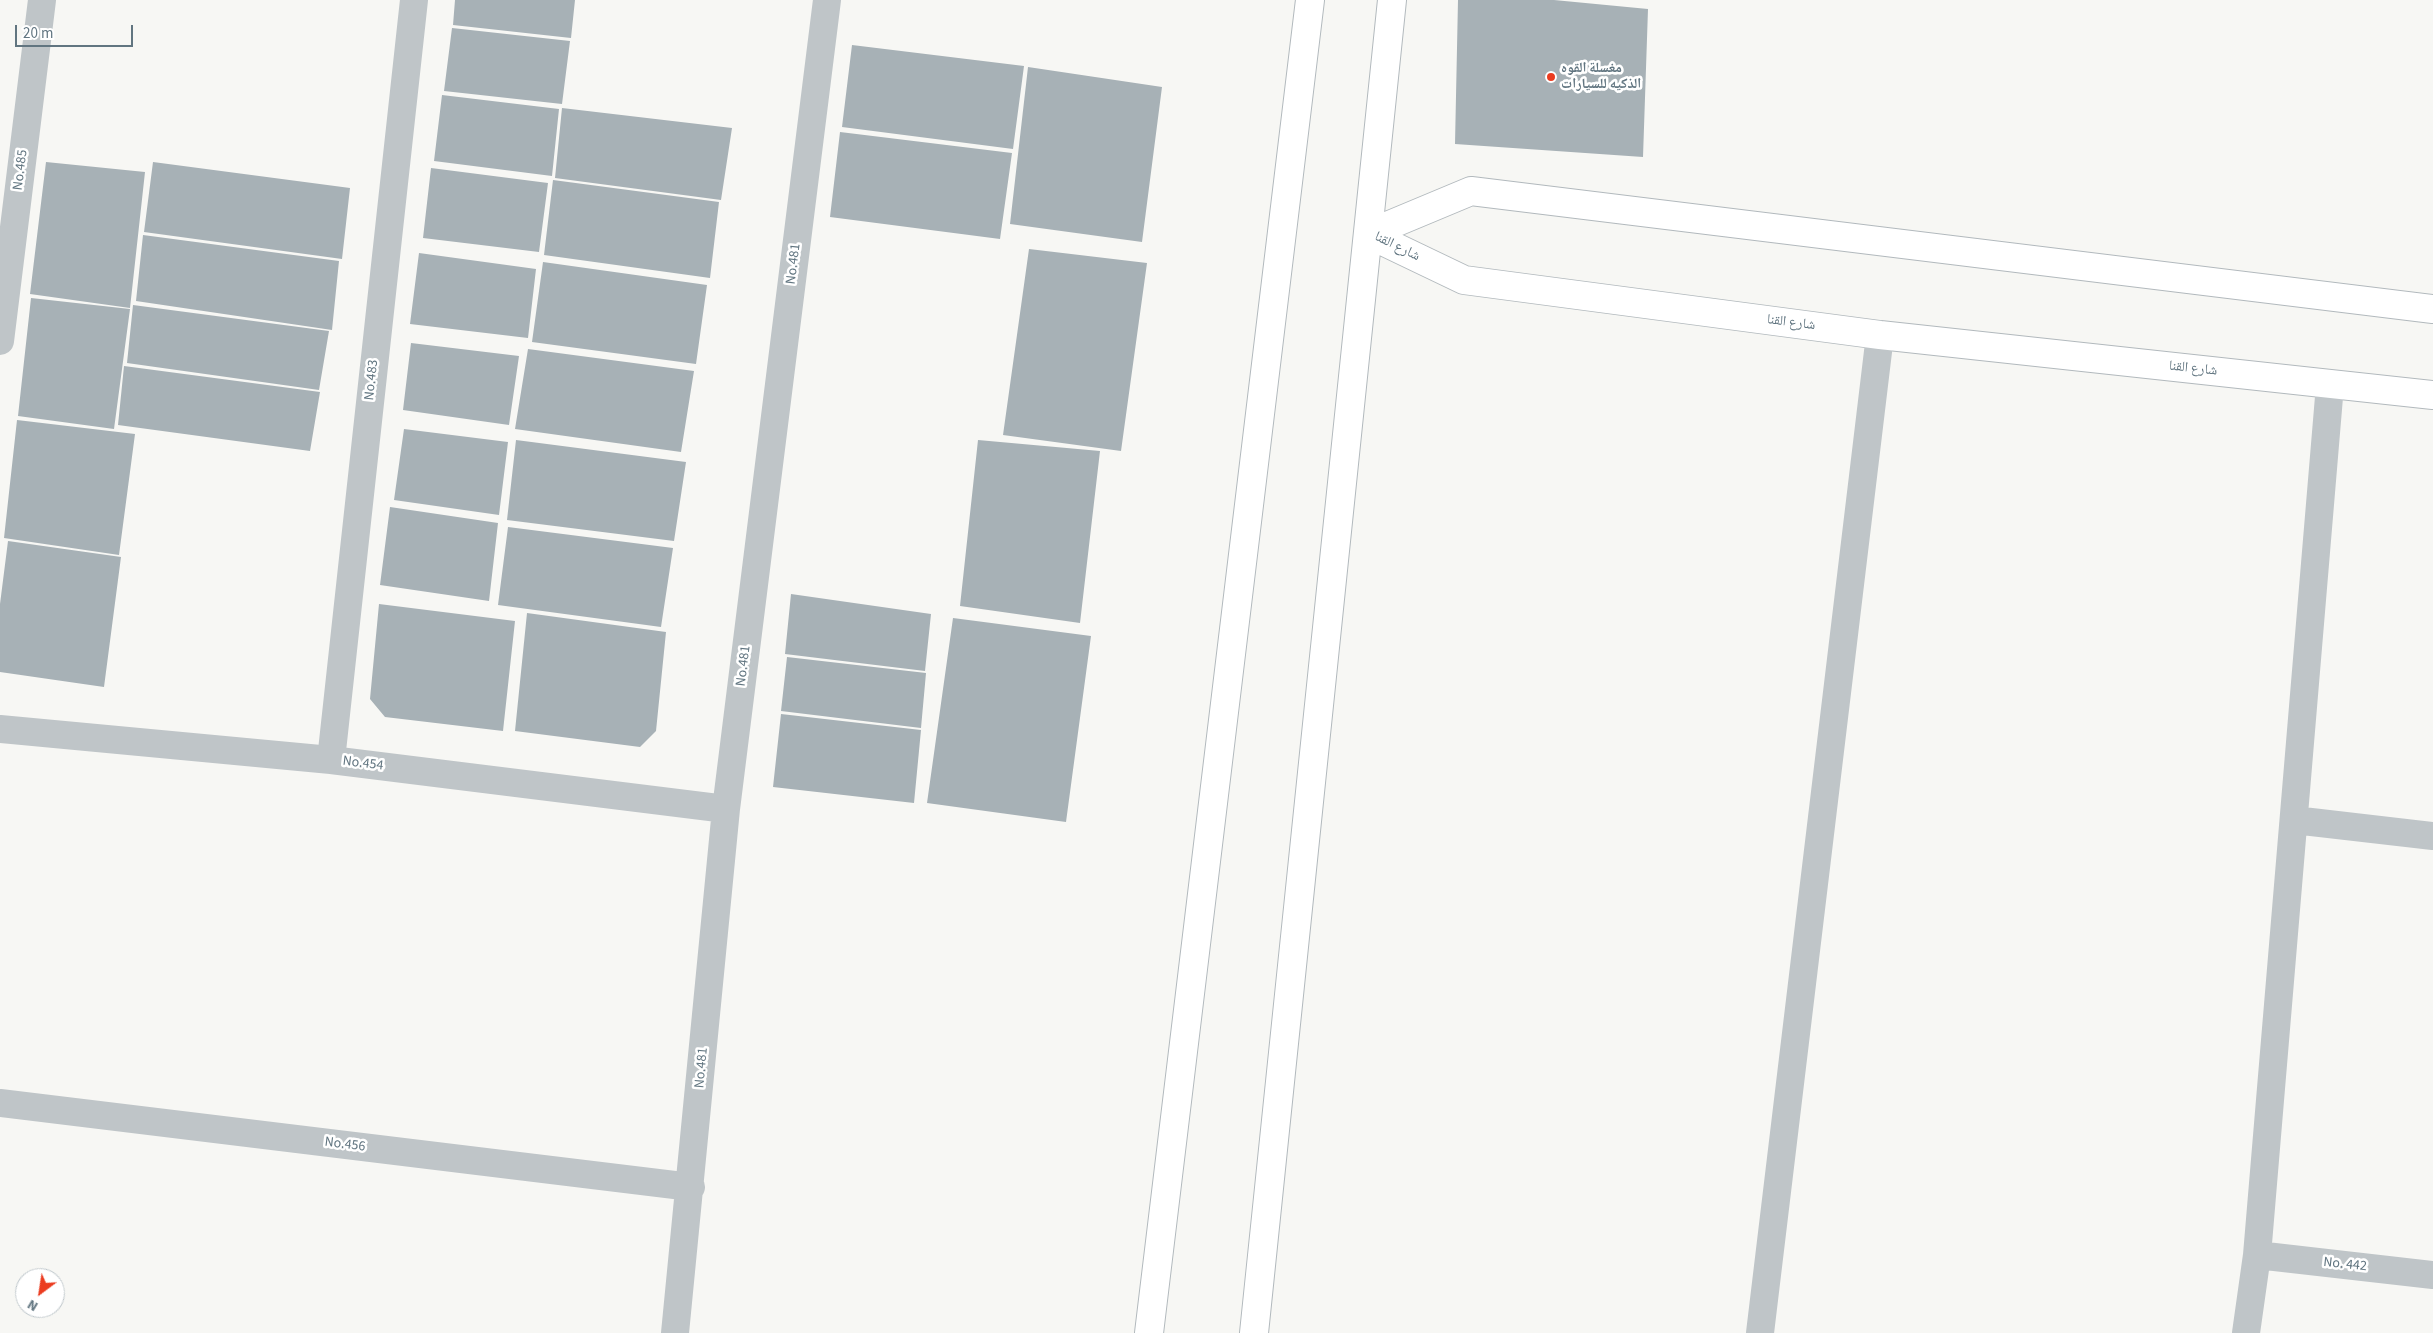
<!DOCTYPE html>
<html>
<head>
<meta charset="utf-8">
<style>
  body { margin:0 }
  #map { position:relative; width:2433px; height:1333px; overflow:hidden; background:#f7f7f4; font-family:"Source Sans 3",sans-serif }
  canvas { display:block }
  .north { position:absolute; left:15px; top:1268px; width:50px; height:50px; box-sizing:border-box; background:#fff; border:1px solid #c0c8cc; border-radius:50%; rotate:211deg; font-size:14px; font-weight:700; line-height:20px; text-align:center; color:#617580 }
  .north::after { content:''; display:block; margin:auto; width:18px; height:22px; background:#eb3c20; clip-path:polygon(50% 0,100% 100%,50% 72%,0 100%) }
  .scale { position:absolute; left:15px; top:25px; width:118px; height:22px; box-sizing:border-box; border:2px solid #617580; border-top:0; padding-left:6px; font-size:15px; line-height:18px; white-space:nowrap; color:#617580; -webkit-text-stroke:4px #fff; paint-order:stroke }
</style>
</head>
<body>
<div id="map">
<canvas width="2433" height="1333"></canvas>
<div class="north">N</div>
<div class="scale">20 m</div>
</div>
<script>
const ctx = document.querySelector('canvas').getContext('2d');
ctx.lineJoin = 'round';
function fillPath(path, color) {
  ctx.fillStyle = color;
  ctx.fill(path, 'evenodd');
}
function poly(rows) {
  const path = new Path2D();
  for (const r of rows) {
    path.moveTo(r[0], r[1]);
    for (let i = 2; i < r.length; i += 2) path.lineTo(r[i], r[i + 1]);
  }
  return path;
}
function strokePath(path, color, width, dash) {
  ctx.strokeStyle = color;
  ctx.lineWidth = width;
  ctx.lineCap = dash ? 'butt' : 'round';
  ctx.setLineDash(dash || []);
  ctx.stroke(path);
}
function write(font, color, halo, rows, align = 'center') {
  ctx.font = font + ' "Source Sans 3","Noto Naskh Arabic",sans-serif';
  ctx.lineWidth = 5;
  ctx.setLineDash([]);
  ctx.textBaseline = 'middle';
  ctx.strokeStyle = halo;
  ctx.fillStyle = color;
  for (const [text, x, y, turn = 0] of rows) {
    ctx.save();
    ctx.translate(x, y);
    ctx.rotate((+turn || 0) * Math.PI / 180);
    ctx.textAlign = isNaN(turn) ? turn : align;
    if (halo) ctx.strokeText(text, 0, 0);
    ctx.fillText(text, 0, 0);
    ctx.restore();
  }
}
fillPath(poly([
  [455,0,575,0,571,38,453,25],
  [1458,0,1554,0,1648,9,1643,157,1455,144],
  [452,28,570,41,562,104,444,91],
  [852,45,1024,66,1013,149,842,127],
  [1028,67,1162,87,1142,242,1010,224],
  [442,95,559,109,552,176,434,161],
  [562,108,732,128,721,200,555,178],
  [840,132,1012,153,1000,239,830,217],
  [46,162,145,172,130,308,30,294],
  [153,162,350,188,342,259,144,232],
  [431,168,548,183,539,252,423,238],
  [553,180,719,202,710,278,544,255],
  [143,235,339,261,332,330,136,301],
  [1029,249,1147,263,1121,451,1003,435],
  [419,253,536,269,528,338,410,324],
  [543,262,707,285,696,364,532,342],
  [31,298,130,309,114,429,18,416],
  [133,305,329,331,319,390,127,363],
  [411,343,519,356,509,425,403,410],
  [528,349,694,371,681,452,515,429],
  [124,366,320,392,310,451,118,425],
  [17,420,135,434,119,555,4,538],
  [404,429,508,442,499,515,394,500],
  [516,440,686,462,674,541,507,520],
  [978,440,1100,451,1080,623,960,606],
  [390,507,498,523,489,601,380,585],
  [508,527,673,548,661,627,498,605],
  [8,541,121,557,104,687,0,672,0,604],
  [791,594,931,614,925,671,785,654],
  [379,604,515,621,503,731,385,717,370,699],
  [527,613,666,632,656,731,640,747,515,731],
  [953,618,1091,636,1066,822,927,803],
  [787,657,926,673,921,728,781,711],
  [781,714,921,730,914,803,773,787]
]), '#a7b1b6');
const secondary = poly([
  [1368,234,1464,280,1880,335,2433,395],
  [1368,234,1471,191,2433,309],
  [1149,1333,1310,0],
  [1254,1333,1392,0]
]);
strokePath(secondary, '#b2b9bd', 30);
strokePath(poly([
  [0,341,42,0],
  [0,729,331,760,726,809],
  [331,760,414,0],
  [2294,820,2433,836],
  [0,1103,691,1187],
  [2257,1255,2433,1275],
  [675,1333,726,809,827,0],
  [1760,1333,1880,335],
  [2246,1333,2257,1255,2330,385]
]), '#bfc5c8', 28);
strokePath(secondary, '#fff', 28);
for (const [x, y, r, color] of [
  [1551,77,5,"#eb3c20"]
]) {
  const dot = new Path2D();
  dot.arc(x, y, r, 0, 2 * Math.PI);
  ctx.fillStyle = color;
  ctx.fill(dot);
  strokePath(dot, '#fff', 2);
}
write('bold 14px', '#617580', '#fff', [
  ["مغسلة القوه",1561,69],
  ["الذكيه للسيارات",1561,85]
], 'left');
write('14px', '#617580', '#fff', [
  ["No.485",21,170,-83],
  ["شارع القنا",1397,247,26],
  ["No.481",794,264,-83],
  ["شارع القنا",1791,323,7],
  ["شارع القنا",2193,369,6],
  ["No.483",372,380,-84],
  ["No.481",744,666,-83],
  ["No.454",363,764,7],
  ["No.481",702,1068,-85],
  ["No.456",345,1145,7],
  ["No. 442",2345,1265,6]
]);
</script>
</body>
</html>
